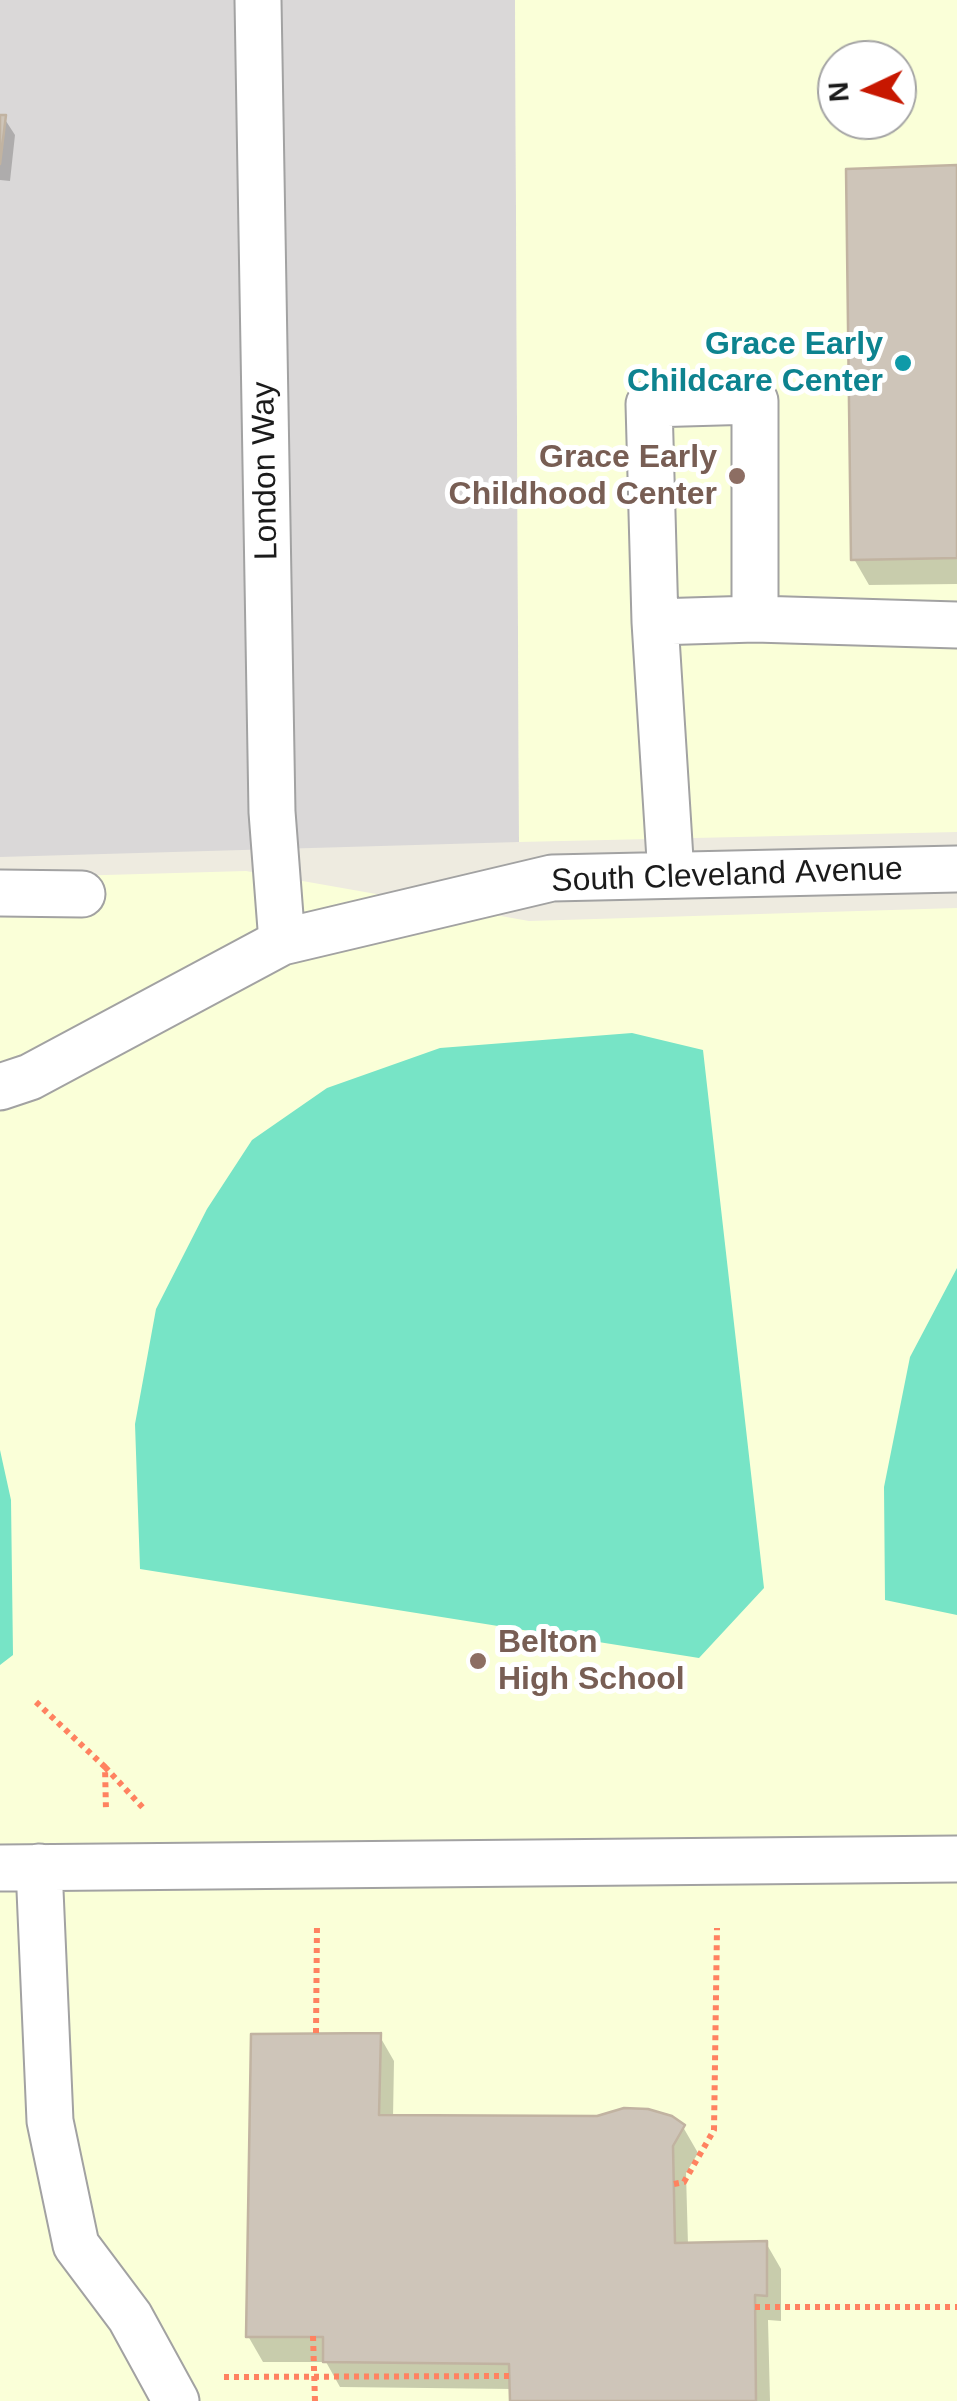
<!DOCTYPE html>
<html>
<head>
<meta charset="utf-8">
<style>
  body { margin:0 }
  #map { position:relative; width:957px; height:2401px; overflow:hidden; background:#eeebe0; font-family:Helvetica,sans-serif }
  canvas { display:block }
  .north { position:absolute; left:817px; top:40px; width:100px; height:100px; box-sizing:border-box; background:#fff; border:2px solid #a4a4a4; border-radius:50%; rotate:266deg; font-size:28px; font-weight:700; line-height:40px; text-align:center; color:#1b1b1b }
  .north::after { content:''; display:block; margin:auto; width:35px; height:45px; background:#c71700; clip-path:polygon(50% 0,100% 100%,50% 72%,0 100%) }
</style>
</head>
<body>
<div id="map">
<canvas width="957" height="2401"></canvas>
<div class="north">N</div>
</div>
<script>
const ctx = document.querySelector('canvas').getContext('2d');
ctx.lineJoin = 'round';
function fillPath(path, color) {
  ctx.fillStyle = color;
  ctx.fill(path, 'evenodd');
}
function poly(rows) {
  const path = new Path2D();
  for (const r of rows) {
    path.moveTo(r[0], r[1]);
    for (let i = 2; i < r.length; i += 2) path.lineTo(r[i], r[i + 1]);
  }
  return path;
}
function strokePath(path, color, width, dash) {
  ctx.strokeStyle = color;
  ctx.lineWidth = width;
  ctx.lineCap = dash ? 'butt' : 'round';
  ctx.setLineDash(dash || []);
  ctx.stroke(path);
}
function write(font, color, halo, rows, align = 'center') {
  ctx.font = font + ' Helvetica,sans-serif';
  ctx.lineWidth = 10;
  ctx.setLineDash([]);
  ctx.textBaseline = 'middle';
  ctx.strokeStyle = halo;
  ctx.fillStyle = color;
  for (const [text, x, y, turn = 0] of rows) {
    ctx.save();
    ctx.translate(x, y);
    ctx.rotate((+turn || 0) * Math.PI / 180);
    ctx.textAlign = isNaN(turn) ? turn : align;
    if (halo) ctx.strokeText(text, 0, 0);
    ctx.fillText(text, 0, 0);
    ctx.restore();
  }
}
fillPath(poly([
  [0,0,515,0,519,842,0,857]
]), '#dad8d8');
fillPath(poly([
  [515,0,957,0,957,832,519,842],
  [837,60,897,60,897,120,837,120],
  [246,871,529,921,957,908,957,2401,0,2401,0,878]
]), '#faffd8');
fillPath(poly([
  [632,1033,703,1050,764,1588,699,1658,140,1569,135,1424,156,1309,207,1209,252,1140,327,1088,440,1048],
  [957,1268,957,1615,885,1600,884,1487,910,1357],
  [0,1450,11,1500,13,1655,0,1665]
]), '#77e4c6');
fillPath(poly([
  [0,117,4,118,15,135,10,181,0,180],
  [957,168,957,584,869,585,854,559],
  [379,2035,394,2061,393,2118,683,2127,698,2153,686,2173,688,2245,766,2243,781,2269,781,2321,768,2320,770,2401,512,2401,512,2389,340,2387,326,2362,263,2362,248,2336]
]), '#0003');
const building = poly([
  [0,115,6,115,0,164,0,115],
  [957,165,957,558,851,560,846,169,957,165],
  [381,2033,379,2115,597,2116,624,2108,648,2109,672,2116,685,2125,673,2146,675,2243,767,2241,767,2296,755,2295,756,2401,510,2401,509,2364,323,2362,323,2337,246,2337,251,2034,381,2033]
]);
fillPath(building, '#cec5b9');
strokePath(building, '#c1b3a1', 2.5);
const minor = poly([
  [258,0,272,812,282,942],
  [655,622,649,404,755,401,755,619],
  [671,875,655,622,755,619,957,625],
  [0,893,82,894],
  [0,1087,30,1077,282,942,552,878,957,869],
  [39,1867,50,2121,76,2245,130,2317,176,2401],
  [0,1868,957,1859]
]);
strokePath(minor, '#a2a2a2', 49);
strokePath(poly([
  [36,1702,105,1767,106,1810],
  [105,1767,145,1810],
  [316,2033,317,1925],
  [674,2184,684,2182,714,2130,717,1928],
  [755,2307,957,2307],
  [313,2336,315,2401],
  [224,2377,510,2376]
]), '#ff8260', 6, [5, 5]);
strokePath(minor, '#fff', 45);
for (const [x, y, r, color] of [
  [903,363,10,"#0f9aa8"],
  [737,476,10,"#8d6e63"],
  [478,1661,10,"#8d6e63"]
]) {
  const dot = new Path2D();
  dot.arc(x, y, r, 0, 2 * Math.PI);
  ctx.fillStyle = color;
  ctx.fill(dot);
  strokePath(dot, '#fff', 4);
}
write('bold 32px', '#0d838f', '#fff', [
  ["Grace Early",883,345],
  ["Childcare Center",883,382]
], 'right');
write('bold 32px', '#785e54', '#fff', [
  ["Grace Early",717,458],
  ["Childhood Center",717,495],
  ["Belton",498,1643,"left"],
  ["High School",498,1680,"left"]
], 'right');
write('32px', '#1b1b1b', '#fff', [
  ["London Way",266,471,-91],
  ["South Cleveland Avenue",727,876,-2]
]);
</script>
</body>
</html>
